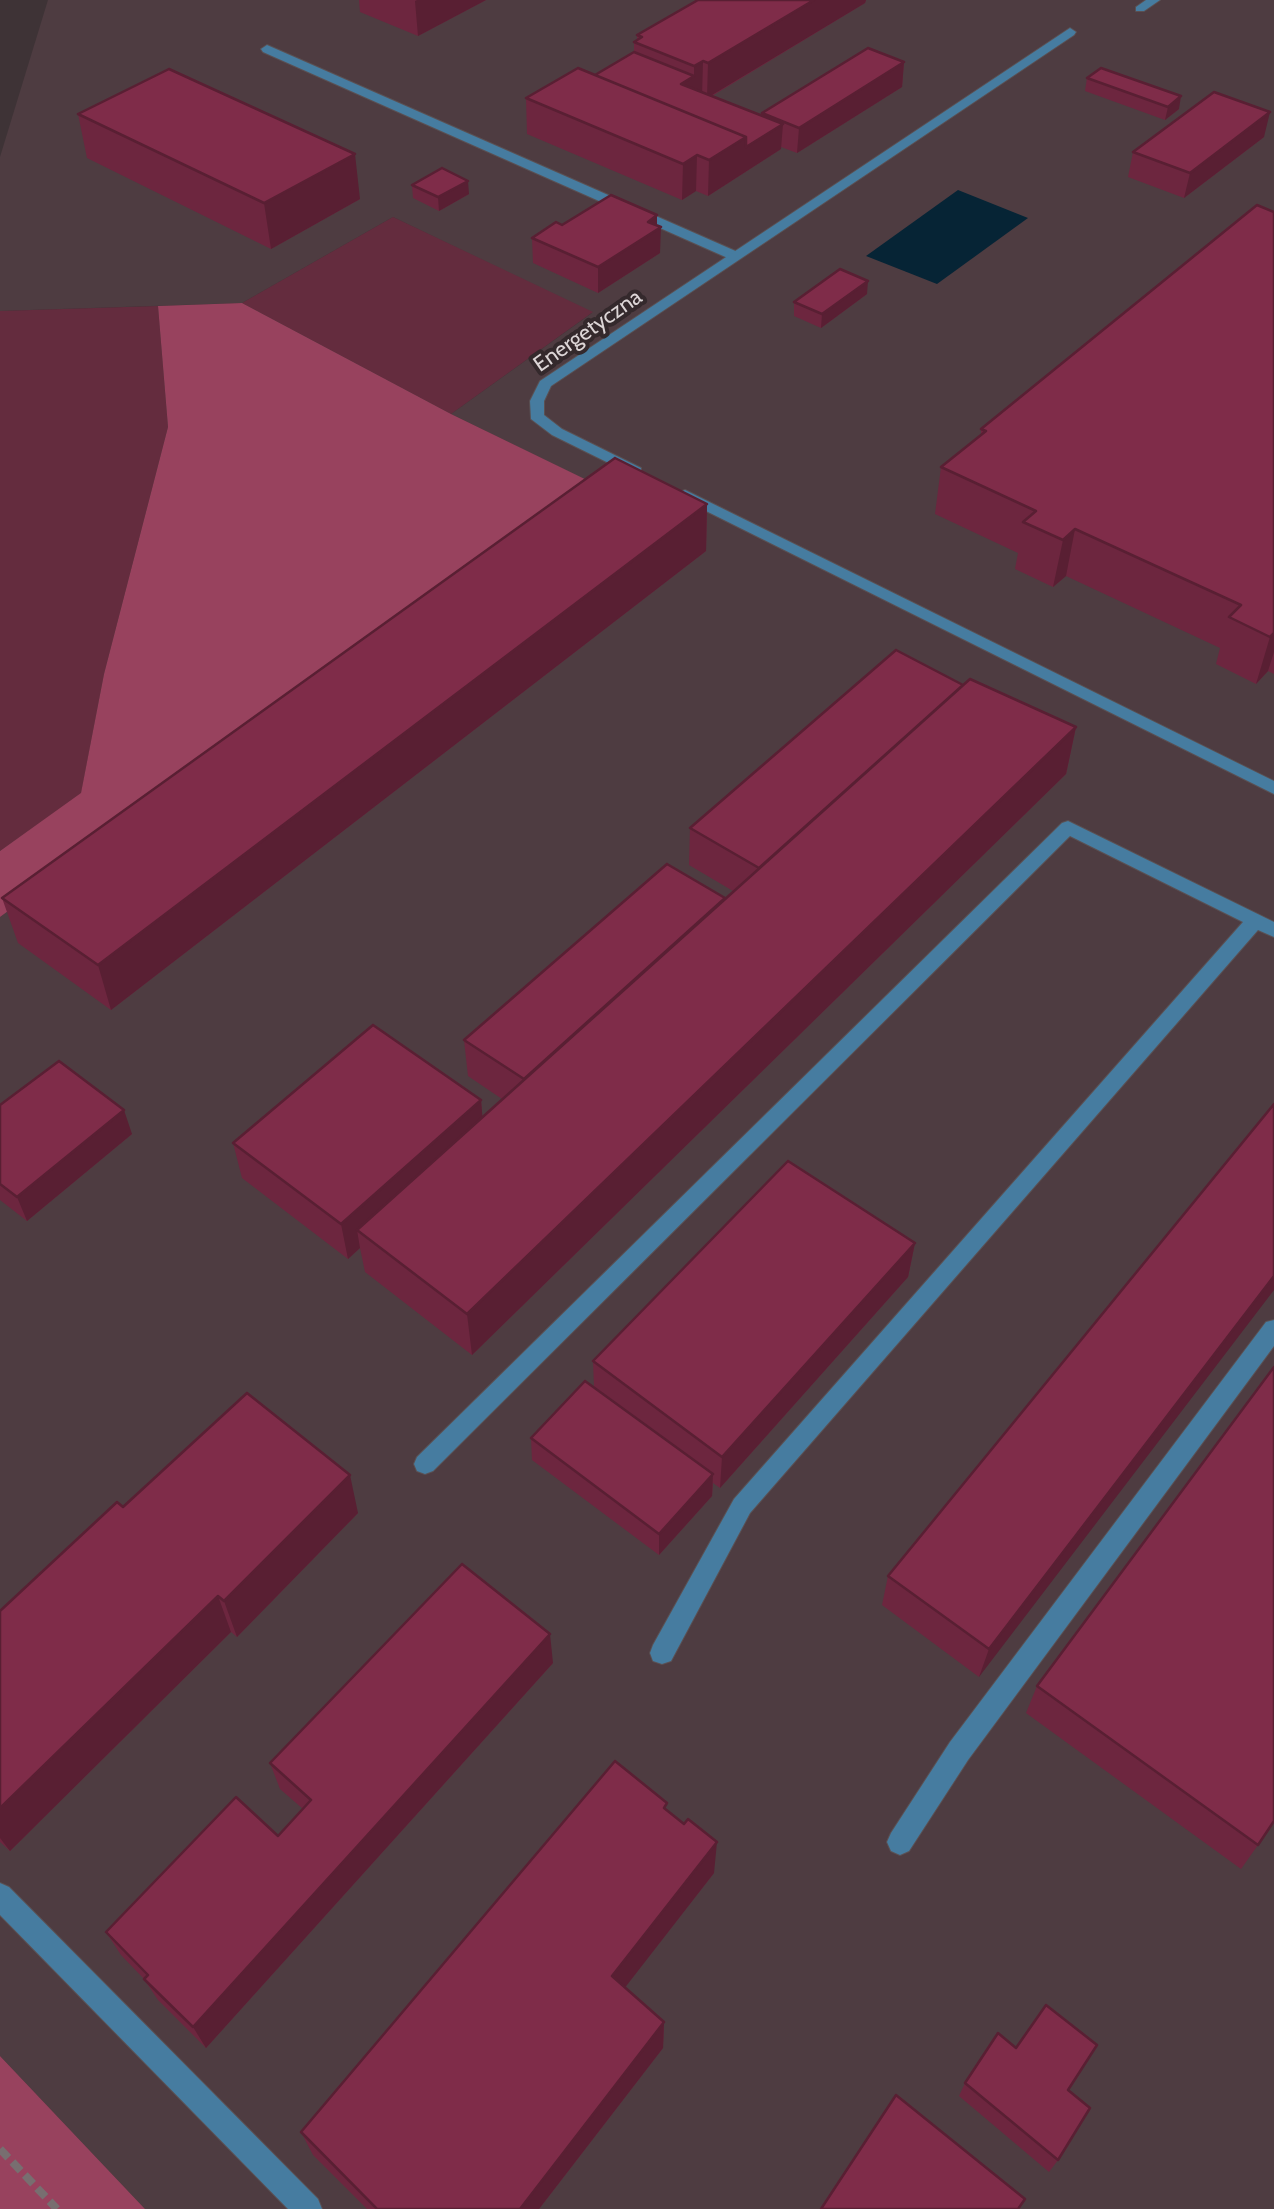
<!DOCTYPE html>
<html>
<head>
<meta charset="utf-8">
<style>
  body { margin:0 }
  canvas { display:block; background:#3e3336 }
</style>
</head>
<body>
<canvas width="1274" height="2209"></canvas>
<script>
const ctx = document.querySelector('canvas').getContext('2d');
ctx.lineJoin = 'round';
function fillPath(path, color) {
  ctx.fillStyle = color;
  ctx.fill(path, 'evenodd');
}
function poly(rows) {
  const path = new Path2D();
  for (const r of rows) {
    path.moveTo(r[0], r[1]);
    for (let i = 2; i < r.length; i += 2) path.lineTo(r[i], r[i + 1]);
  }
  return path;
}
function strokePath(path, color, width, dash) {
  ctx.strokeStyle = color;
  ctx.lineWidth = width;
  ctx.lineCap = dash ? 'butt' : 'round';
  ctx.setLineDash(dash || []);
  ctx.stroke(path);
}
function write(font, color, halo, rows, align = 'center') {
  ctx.font = font + ' Cabin,sans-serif';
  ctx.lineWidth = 8;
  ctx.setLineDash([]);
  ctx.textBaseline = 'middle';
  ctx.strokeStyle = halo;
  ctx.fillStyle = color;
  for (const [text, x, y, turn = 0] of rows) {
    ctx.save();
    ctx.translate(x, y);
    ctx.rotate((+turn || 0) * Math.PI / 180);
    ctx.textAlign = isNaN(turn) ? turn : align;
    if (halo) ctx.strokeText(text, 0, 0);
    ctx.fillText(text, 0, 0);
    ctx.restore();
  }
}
fillPath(poly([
  [48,0,1274,0,1274,2209,145,2209,0,2056,0,917,592,483,451,414,592,313,393,217,242,303,0,311,0,157]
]), '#4e3c41');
fillPath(poly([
  [393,217,593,312,451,414,242,303],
  [158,306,168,427,104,674,81,794,0,851,0,311]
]), '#642c3e');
fillPath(poly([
  [242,303,451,414,593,483,0,917,0,851,81,793,104,674,168,427,158,306],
  [0,2056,145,2209,0,2209]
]), '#98425e');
fillPath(poly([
  [958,190,1028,218,937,284,866,256]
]), '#062435');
const service = poly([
  [1146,0,1160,0,1144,11,1136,11,1136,7,1146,0],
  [267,45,740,253,742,256,730,259,263,52,261,49,267,45],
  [1068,821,1274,922,1274,937,1258,930,750,1513,671,1661,662,1664,653,1661,650,1653,653,1645,734,1499,1243,922,1070,836,433,1471,425,1474,417,1471,414,1464,417,1457,1062,823,1068,821],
  [1274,1320,1274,1346,968,1760,909,1851,900,1855,891,1851,887,1842,891,1833,950,1742,1266,1322,1274,1320],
  [0,1883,9,1887,318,2199,322,2209,288,2209,0,1915,0,1883]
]);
const minor = poly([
  [1070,28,1076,32,1074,35,551,386,544,401,544,415,562,429,641,468,641,474,631,474,552,435,531,419,530,401,540,381,1070,28],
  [685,490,1274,781,1274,794,680,498,680,492,685,490]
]);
strokePath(service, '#5a5053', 2);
strokePath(minor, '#5a5053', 2);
strokePath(poly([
  [0,2149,57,2209]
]), '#786e70', 8, [12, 6]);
fillPath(service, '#467ca0');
fillPath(minor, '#467ca0');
fillPath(poly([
  [359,0,486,0,418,36,360,12],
  [698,0,866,0,865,3,712,96,761,116,762,113,904,62,902,87,797,153,781,147,781,149,708,196,696,191,682,200,527,134,526,98,595,75,634,52,634,42,637,40,637,35],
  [1087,78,1179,109,1165,120,1085,91],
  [78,114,360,199,271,249,87,158],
  [1264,137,1184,198,1128,177,1133,152],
  [412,185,469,194,439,211,413,198],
  [1274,212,1274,674,1268,671,1256,684,1216,664,1220,648,1066,576,1053,587,1015,569,1018,553,935,514,941,467,981,435,981,429],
  [562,225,657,226,660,253,598,293,533,263,532,238],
  [867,294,821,328,794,316,794,302],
  [707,504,706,551,111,1010,18,943,2,898],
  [963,685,1076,727,1066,774,472,1355,365,1272,360,1248,348,1259,242,1178,233,1143,481,1100,482,1117,502,1099,468,1076,464,1040,725,898,733,891,689,865,690,828],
  [1274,1104,979,1677,882,1605,888,1576],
  [0,1105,132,1134,27,1221,0,1200],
  [915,1243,908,1277,720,1488,713,1483,712,1496,659,1555,532,1460,531,1438,594,1387,593,1361],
  [123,1507,358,1513,237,1637,231,1632,10,1851,0,1842,0,1611],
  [553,1663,206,2048,158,2000,144,1979,121,1955,106,1932,278,1836,303,1809,280,1789,270,1763],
  [1037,1686,1258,1845,1241,1869,1026,1713],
  [667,1810,714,1873,625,1987,664,2022,663,2048,539,2209,367,2209,313,2155,301,2132],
  [965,2083,1058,2160,1049,2172,959,2096]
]), '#6d263f');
fillPath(poly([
  [417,0,486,0,418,36,415,1],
  [814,0,866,0,865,3,707,98,708,63],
  [703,61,702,96,681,84,694,76,694,66],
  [904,62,902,87,797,153,799,128],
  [1181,96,1179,109,1165,120,1168,107],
  [1270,112,1264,137,1184,198,1190,173],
  [783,124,781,149,708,196,709,160,746,137],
  [355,154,360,199,271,249,264,203],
  [697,155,696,191,682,200,683,164],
  [468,181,469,194,439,211,438,197],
  [657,215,657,229,661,227,660,253,598,293,598,267,648,222],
  [868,281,867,294,821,328,822,314],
  [707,504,706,551,111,1010,98,965],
  [1075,529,1066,576,1053,587,1063,540],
  [1274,633,1274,652,1268,671,1256,684,1270,637],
  [1076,727,1066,774,472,1355,467,1314],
  [481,1100,484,1135,357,1230,360,1248,348,1259,341,1224],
  [124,1110,132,1134,27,1221,17,1197],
  [915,1243,908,1277,720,1488,722,1457],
  [1274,1276,1274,1290,979,1677,989,1649],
  [713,1474,712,1496,659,1555,659,1534],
  [350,1475,358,1513,237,1637,224,1601],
  [218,1596,231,1632,10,1851,0,1838,0,1808],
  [550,1634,553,1663,206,2048,193,2027],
  [717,1842,714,1873,613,2003,612,1976],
  [664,2022,663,2048,539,2209,520,2209]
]), '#591f33');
const building = poly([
  [698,0,814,0,708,63,703,61,694,66,634,42,642,37,637,35,698,0],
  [868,48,904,62,799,128,762,113,868,48],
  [634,52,694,76,681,84,783,124,746,147,746,137,595,75,634,52],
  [578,68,746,137,709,160,697,155,683,164,526,98,578,68],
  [1101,68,1181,96,1168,107,1087,78,1101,68],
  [169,69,355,154,264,203,78,114,169,69],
  [1214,92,1270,112,1190,173,1133,152,1214,92],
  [442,168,468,181,438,197,412,185,442,168],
  [611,195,657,215,648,222,661,227,598,267,532,238,556,222,562,225,611,195],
  [1257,205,1274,212,1274,633,1270,637,1229,617,1241,605,1075,529,1063,540,1023,522,1036,511,941,467,986,431,981,429,1257,205],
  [840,269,868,281,822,314,794,302,840,269],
  [615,458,707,504,98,965,2,898,615,458],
  [896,650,963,685,759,868,690,828,896,650],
  [970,679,1076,727,467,1314,357,1230,970,679],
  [667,864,725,898,524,1079,464,1040,667,864],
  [373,1025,481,1100,341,1224,233,1143,373,1025],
  [59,1061,124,1110,17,1197,0,1184,0,1105,59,1061],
  [1274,1104,1274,1276,989,1649,888,1576,1274,1104],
  [788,1161,915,1243,722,1457,593,1361,788,1161],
  [1274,1367,1274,1821,1258,1845,1037,1686,1274,1367],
  [585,1381,713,1474,659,1534,531,1438,585,1381],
  [247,1393,350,1475,224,1601,218,1596,0,1808,0,1611,117,1502,123,1507,247,1393],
  [462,1564,550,1634,193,2027,144,1979,148,1975,106,1932,236,1797,278,1836,311,1800,270,1763,462,1564],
  [615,1761,667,1803,664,1808,684,1824,688,1819,717,1842,612,1976,664,2022,520,2209,377,2209,301,2132,615,1761],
  [1046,2005,1097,2045,1068,2090,1090,2108,1058,2160,965,2083,998,2033,1016,2048,1046,2005],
  [896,2095,1025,2199,1018,2209,821,2209,896,2095]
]);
fillPath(building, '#7f2c49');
strokePath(building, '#591f33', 2.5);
write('22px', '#dcd5d6', '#34292c', [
  ["Energetyczna",588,331,-35]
]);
</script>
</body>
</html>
